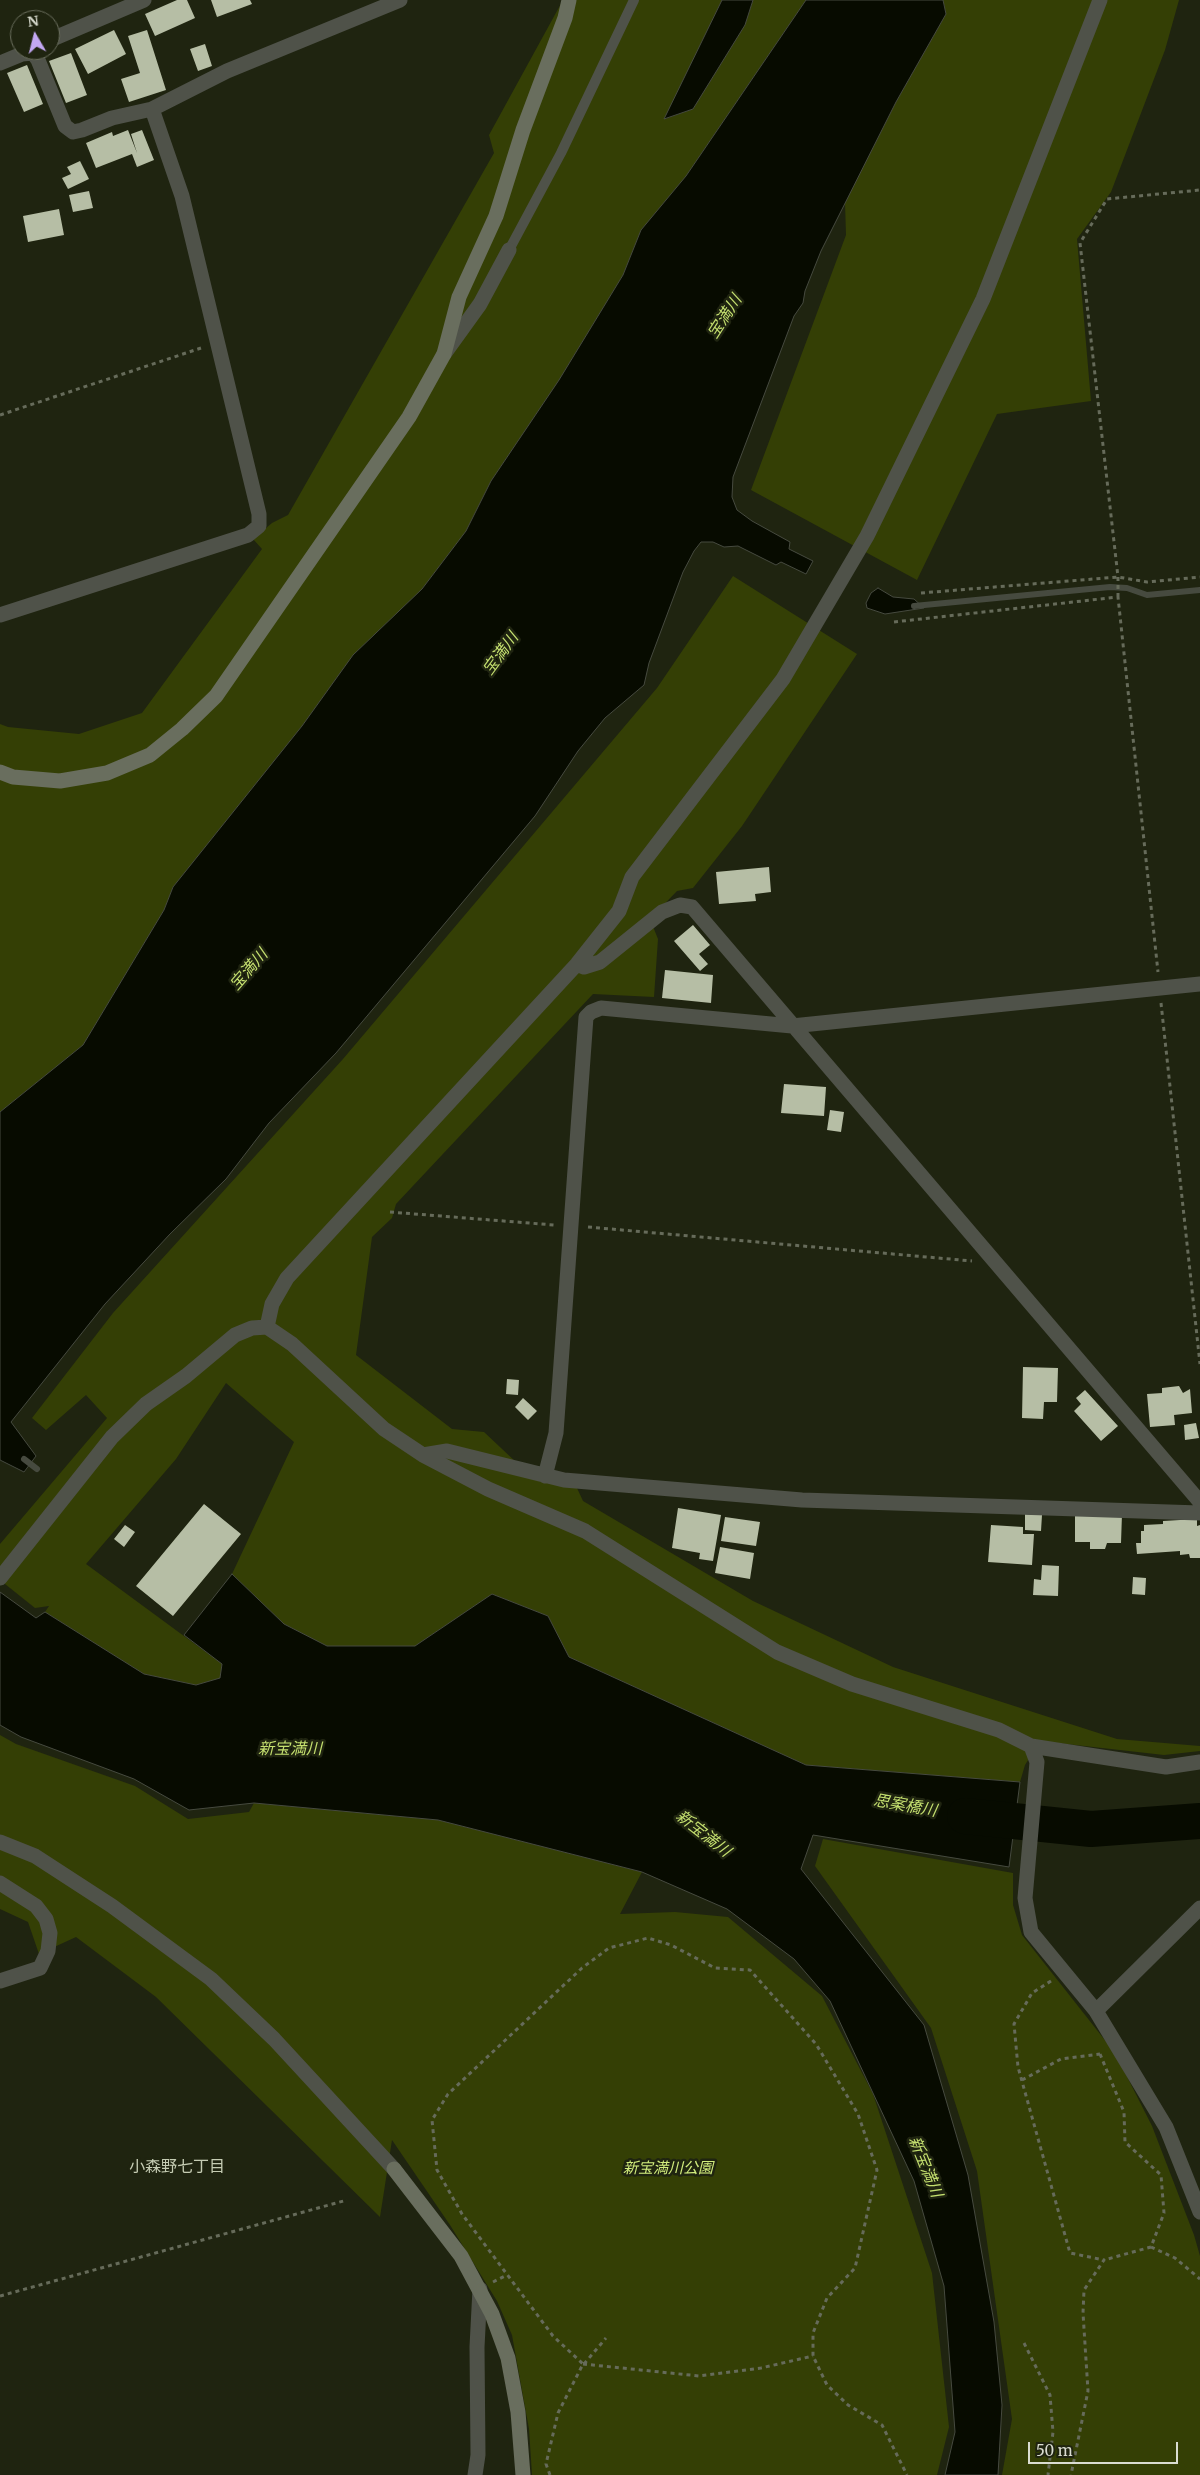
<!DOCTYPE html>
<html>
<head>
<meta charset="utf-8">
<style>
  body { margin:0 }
  #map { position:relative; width:1200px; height:2475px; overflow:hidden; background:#1f2410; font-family:Merriweather,serif }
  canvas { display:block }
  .north { position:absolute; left:10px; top:10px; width:50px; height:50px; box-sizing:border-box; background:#1f2410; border:1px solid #6a6e5d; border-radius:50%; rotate:352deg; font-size:14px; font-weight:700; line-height:20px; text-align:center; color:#daddd1 }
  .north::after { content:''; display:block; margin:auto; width:18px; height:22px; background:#c2a7f2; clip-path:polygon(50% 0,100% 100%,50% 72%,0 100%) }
  .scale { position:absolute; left:1028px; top:2442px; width:150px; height:22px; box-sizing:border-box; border:2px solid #daddd1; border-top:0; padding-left:6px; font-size:15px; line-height:18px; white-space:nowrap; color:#daddd1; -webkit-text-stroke:4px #1f2410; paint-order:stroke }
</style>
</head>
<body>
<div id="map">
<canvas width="1200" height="2475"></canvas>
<div class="north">N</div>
<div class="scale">50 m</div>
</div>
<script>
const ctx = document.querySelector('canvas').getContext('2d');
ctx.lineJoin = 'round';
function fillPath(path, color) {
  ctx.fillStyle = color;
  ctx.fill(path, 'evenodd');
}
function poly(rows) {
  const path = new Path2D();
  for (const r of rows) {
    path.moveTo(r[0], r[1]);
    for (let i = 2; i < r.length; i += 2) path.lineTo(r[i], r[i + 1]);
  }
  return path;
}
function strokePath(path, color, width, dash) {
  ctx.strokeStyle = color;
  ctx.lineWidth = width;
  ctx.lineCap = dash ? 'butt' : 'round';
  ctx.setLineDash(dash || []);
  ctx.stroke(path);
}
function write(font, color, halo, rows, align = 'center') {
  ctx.font = font + ' Merriweather,"Noto Sans JP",serif';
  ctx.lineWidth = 5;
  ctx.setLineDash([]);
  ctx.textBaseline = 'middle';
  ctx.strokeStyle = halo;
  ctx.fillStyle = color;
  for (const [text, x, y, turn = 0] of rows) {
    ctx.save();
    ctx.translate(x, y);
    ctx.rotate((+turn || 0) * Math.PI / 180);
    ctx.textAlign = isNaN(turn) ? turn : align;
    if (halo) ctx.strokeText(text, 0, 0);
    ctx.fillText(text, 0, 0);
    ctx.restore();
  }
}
fillPath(poly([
  [563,0,722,0,665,119,693,109,745,25,753,0,806,0,686,176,641,230,623,275,559,380,491,481,466,531,422,589,353,655,302,726,173,887,164,910,83,1045,0,1112,0,724,8,727,79,734,142,713,262,549,253,539,272,523,288,515,494,153,489,135],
  [943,0,1179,0,1165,50,1111,192,1077,239,1091,401,997,414,917,580,751,490,846,235,845,202,896,102,946,14],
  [733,576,857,654,742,826,693,888,677,891,650,919,658,939,654,997,593,994,396,1204,392,1218,372,1237,356,1355,452,1429,484,1432,534,1479,577,1488,583,1501,753,1601,893,1667,1117,1739,1200,1746,1200,1751,1164,1755,1040,1741,1025,1765,1020,1782,806,1765,569,1657,548,1616,492,1594,415,1646,327,1646,284,1624,232,1574,294,1442,226,1383,176,1459,86,1564,222,1664,221,1678,196,1685,144,1674,45,1612,49,1606,35,1608,0,1580,0,1544,107,1418,86,1395,46,1430,32,1418,113,1313,343,1059,657,688],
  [0,1735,16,1744,135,1786,188,1819,249,1812,254,1803,438,1820,642,1872,620,1914,675,1912,728,1917,822,1996,873,2094,932,2273,949,2427,937,2475,532,2475,529,2429,512,2335,497,2301,450,2225,392,2140,380,2217,156,1997,76,1937,39,1954,28,1922,0,1909],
  [823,1839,1013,1873,1013,1905,1022,1935,1115,2053,1152,2126,1194,2235,1200,2256,1200,2475,1002,2475,1012,2419,977,2171,931,2028,815,1866]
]), '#343f05');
const water = poly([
  [722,0,753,0,745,25,693,109,664,119,722,0],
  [806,0,943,0,946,14,896,102,821,251,805,291,803,303,794,316,733,477,732,497,737,510,752,521,790,542,789,549,813,561,806,574,781,562,776,565,738,546,724,547,713,542,701,542,694,551,683,572,649,663,644,685,605,718,578,751,535,816,336,1053,269,1123,226,1179,170,1234,105,1304,11,1422,36,1456,24,1472,0,1460,0,1112,83,1045,164,910,173,887,302,726,353,655,422,589,466,531,491,481,559,380,623,275,641,230,686,176,806,0],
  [878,588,893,597,914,599,924,608,885,614,867,608,866,603,871,593,878,588],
  [232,1574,284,1624,327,1646,415,1646,492,1594,548,1616,569,1657,806,1765,1020,1782,1009,1867,813,1835,801,1869,924,2025,968,2175,994,2322,1002,2405,998,2475,945,2475,955,2432,944,2286,914,2181,830,2001,794,1959,727,1909,642,1872,438,1820,254,1803,189,1810,134,1779,21,1737,0,1725,0,1592,36,1618,45,1612,144,1674,196,1685,220,1678,222,1664,184,1635,232,1574]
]);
fillPath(water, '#070b00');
strokePath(water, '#464a3f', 1);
strokePath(poly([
  [914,606,1110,587,1127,588,1147,595,1200,590],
  [24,1459,37,1469],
  [1200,1821,1200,1822]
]), '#464a3f', 6);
strokePath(poly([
  [965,1816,1091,1829,1200,1821]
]), '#070b00', 36);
fillPath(poly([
  [177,0,187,0,195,18,155,36,145,14],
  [211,0,250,0,252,4,217,17],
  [114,30,126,54,88,74,75,49],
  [147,30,166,90,129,102,121,79,140,73,128,36],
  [205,44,212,66,198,71,190,49],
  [71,53,87,95,66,103,49,61],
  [27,65,43,104,24,112,7,73],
  [128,130,137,153,131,134,142,130,154,160,137,167,132,154,96,168,86,143,112,132,113,136],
  [80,161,89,179,68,189,62,178,71,174,67,167],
  [89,191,93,208,73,212,69,195],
  [59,209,64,235,28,242,23,216],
  [769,867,771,892,755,894,756,901,719,904,716,872],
  [693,925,710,945,699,954,708,964,700,971,674,941],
  [665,970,713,975,711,1003,662,998],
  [784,1084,826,1087,824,1116,781,1113],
  [830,1110,844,1112,841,1132,827,1130],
  [1023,1367,1058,1368,1057,1402,1044,1402,1043,1419,1022,1418],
  [507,1379,519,1380,518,1395,506,1394],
  [1179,1386,1183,1393,1190,1389,1192,1413,1174,1415,1175,1425,1150,1427,1147,1394,1162,1393,1162,1388],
  [1085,1390,1118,1426,1101,1441,1074,1411,1081,1404,1076,1398],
  [523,1398,537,1411,528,1420,515,1407],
  [1196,1423,1199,1438,1185,1440,1184,1425],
  [204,1504,241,1534,173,1616,136,1586],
  [678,1508,721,1515,713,1561,699,1559,700,1553,672,1548],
  [1025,1514,1042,1515,1041,1531,1025,1530],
  [1075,1514,1122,1514,1121,1543,1107,1543,1105,1549,1090,1549,1090,1542,1075,1542],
  [725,1517,760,1522,756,1546,721,1541],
  [1197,1519,1197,1526,1200,1525,1200,1558,1190,1558,1189,1554,1180,1555,1180,1551,1137,1554,1136,1543,1141,1543,1141,1531,1144,1531,1144,1525,1163,1524,1163,1521],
  [125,1525,135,1532,124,1547,114,1539],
  [991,1525,1023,1527,1023,1534,1034,1534,1032,1565,988,1562],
  [720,1547,754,1553,750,1579,715,1573],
  [1042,1565,1059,1566,1058,1596,1033,1595,1034,1579,1041,1580],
  [1133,1577,1146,1578,1145,1595,1132,1594]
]), '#b6bea5');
strokePath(poly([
  [0,415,201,348],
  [921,593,1118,577,1147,582,1200,577],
  [1118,597,1118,577,1080,243,1107,199,1200,190],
  [894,622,1118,597,1158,972],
  [1161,1003,1200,1364],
  [390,1212,554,1225],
  [588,1227,972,1261],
  [1051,1981,1032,1993,1014,2024,1018,2067,1070,2253,1104,2260,1084,2290,1083,2313,1088,2391,1071,2475],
  [1100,2054,1124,2112,1125,2142,1161,2175,1164,2213,1151,2247,1104,2260],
  [1022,2080,1061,2059,1100,2054],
  [1151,2247,1175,2258,1200,2279],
  [493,2282,507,2275],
  [0,2296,347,2200],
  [1024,2343,1050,2395,1053,2432,1048,2475],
  [583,2364,699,2376,761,2368,813,2356],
  [584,2364,606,2338],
  [550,2475,546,2464,558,2413,583,2364,553,2336,462,2214,437,2170,432,2120,448,2094,582,1968,609,1948,648,1938,671,1945,715,1968,750,1970,816,2044,858,2114,877,2170,855,2268,827,2298,813,2333,813,2356,827,2385,848,2405,882,2425,907,2475]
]), '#666b5a', 3, [4, 4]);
strokePath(poly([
  [509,250,561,153,634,0]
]), '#4f5249', 10);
strokePath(poly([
  [50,40,144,0],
  [0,63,22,54,33,53,38,60,65,126,73,132,82,130,112,118,152,109,227,71,400,0],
  [444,354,480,304,509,250],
  [0,615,248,535,259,526,259,514,182,196,152,109],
  [577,964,584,967,600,962,662,912,680,905,692,907,1200,1502],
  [267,1327,272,1304,287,1278,577,964,619,911,632,877,783,679,867,536,983,299,1100,0],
  [423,1455,447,1451,564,1480,802,1500,1200,1513],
  [545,1476,556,1433,586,1017,591,1012,601,1008,792,1026,1200,984],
  [0,1578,112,1437,146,1404,186,1376,235,1335,252,1328,267,1327,292,1344,384,1429,423,1455,488,1489,585,1531,777,1652,852,1684,999,1730,1031,1746,1037,1762,1025,1898,1031,1932,1096,2011,1166,2127,1200,2212],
  [1031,1746,1166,1767,1200,1762],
  [0,1842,35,1856,112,1906,211,1979,274,2039,394,2169],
  [0,1883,36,1906,46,1919,50,1933,48,1951,40,1968,0,1981],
  [1096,2011,1200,1908],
  [475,2475,478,2455,477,2347,480,2289]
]), '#4f5249', 15);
strokePath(poly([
  [0,772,13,777,60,781,107,773,150,755,182,729,216,696,409,417,444,354,459,297,496,216,523,130,565,18,569,0],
  [394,2169,461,2256,492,2314,508,2358,518,2412,523,2475]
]), '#696e5e', 15);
write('italic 15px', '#d2ed7d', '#1f2410', [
  ["新宝満川公園",668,2169]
]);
write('italic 16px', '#c4df6f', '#1f2410', [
  ["宝満川",725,317,-57],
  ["宝満川",501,654,-54],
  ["宝満川",249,970,-49],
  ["新宝満川",290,1749],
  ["思案橋川",905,1806,10],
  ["新宝満川",703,1834,38],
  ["新宝満川",925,2167,68]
]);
write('16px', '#c5ccb3', '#1f2410', [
  ["小森野七丁目",177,2167]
]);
</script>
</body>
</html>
